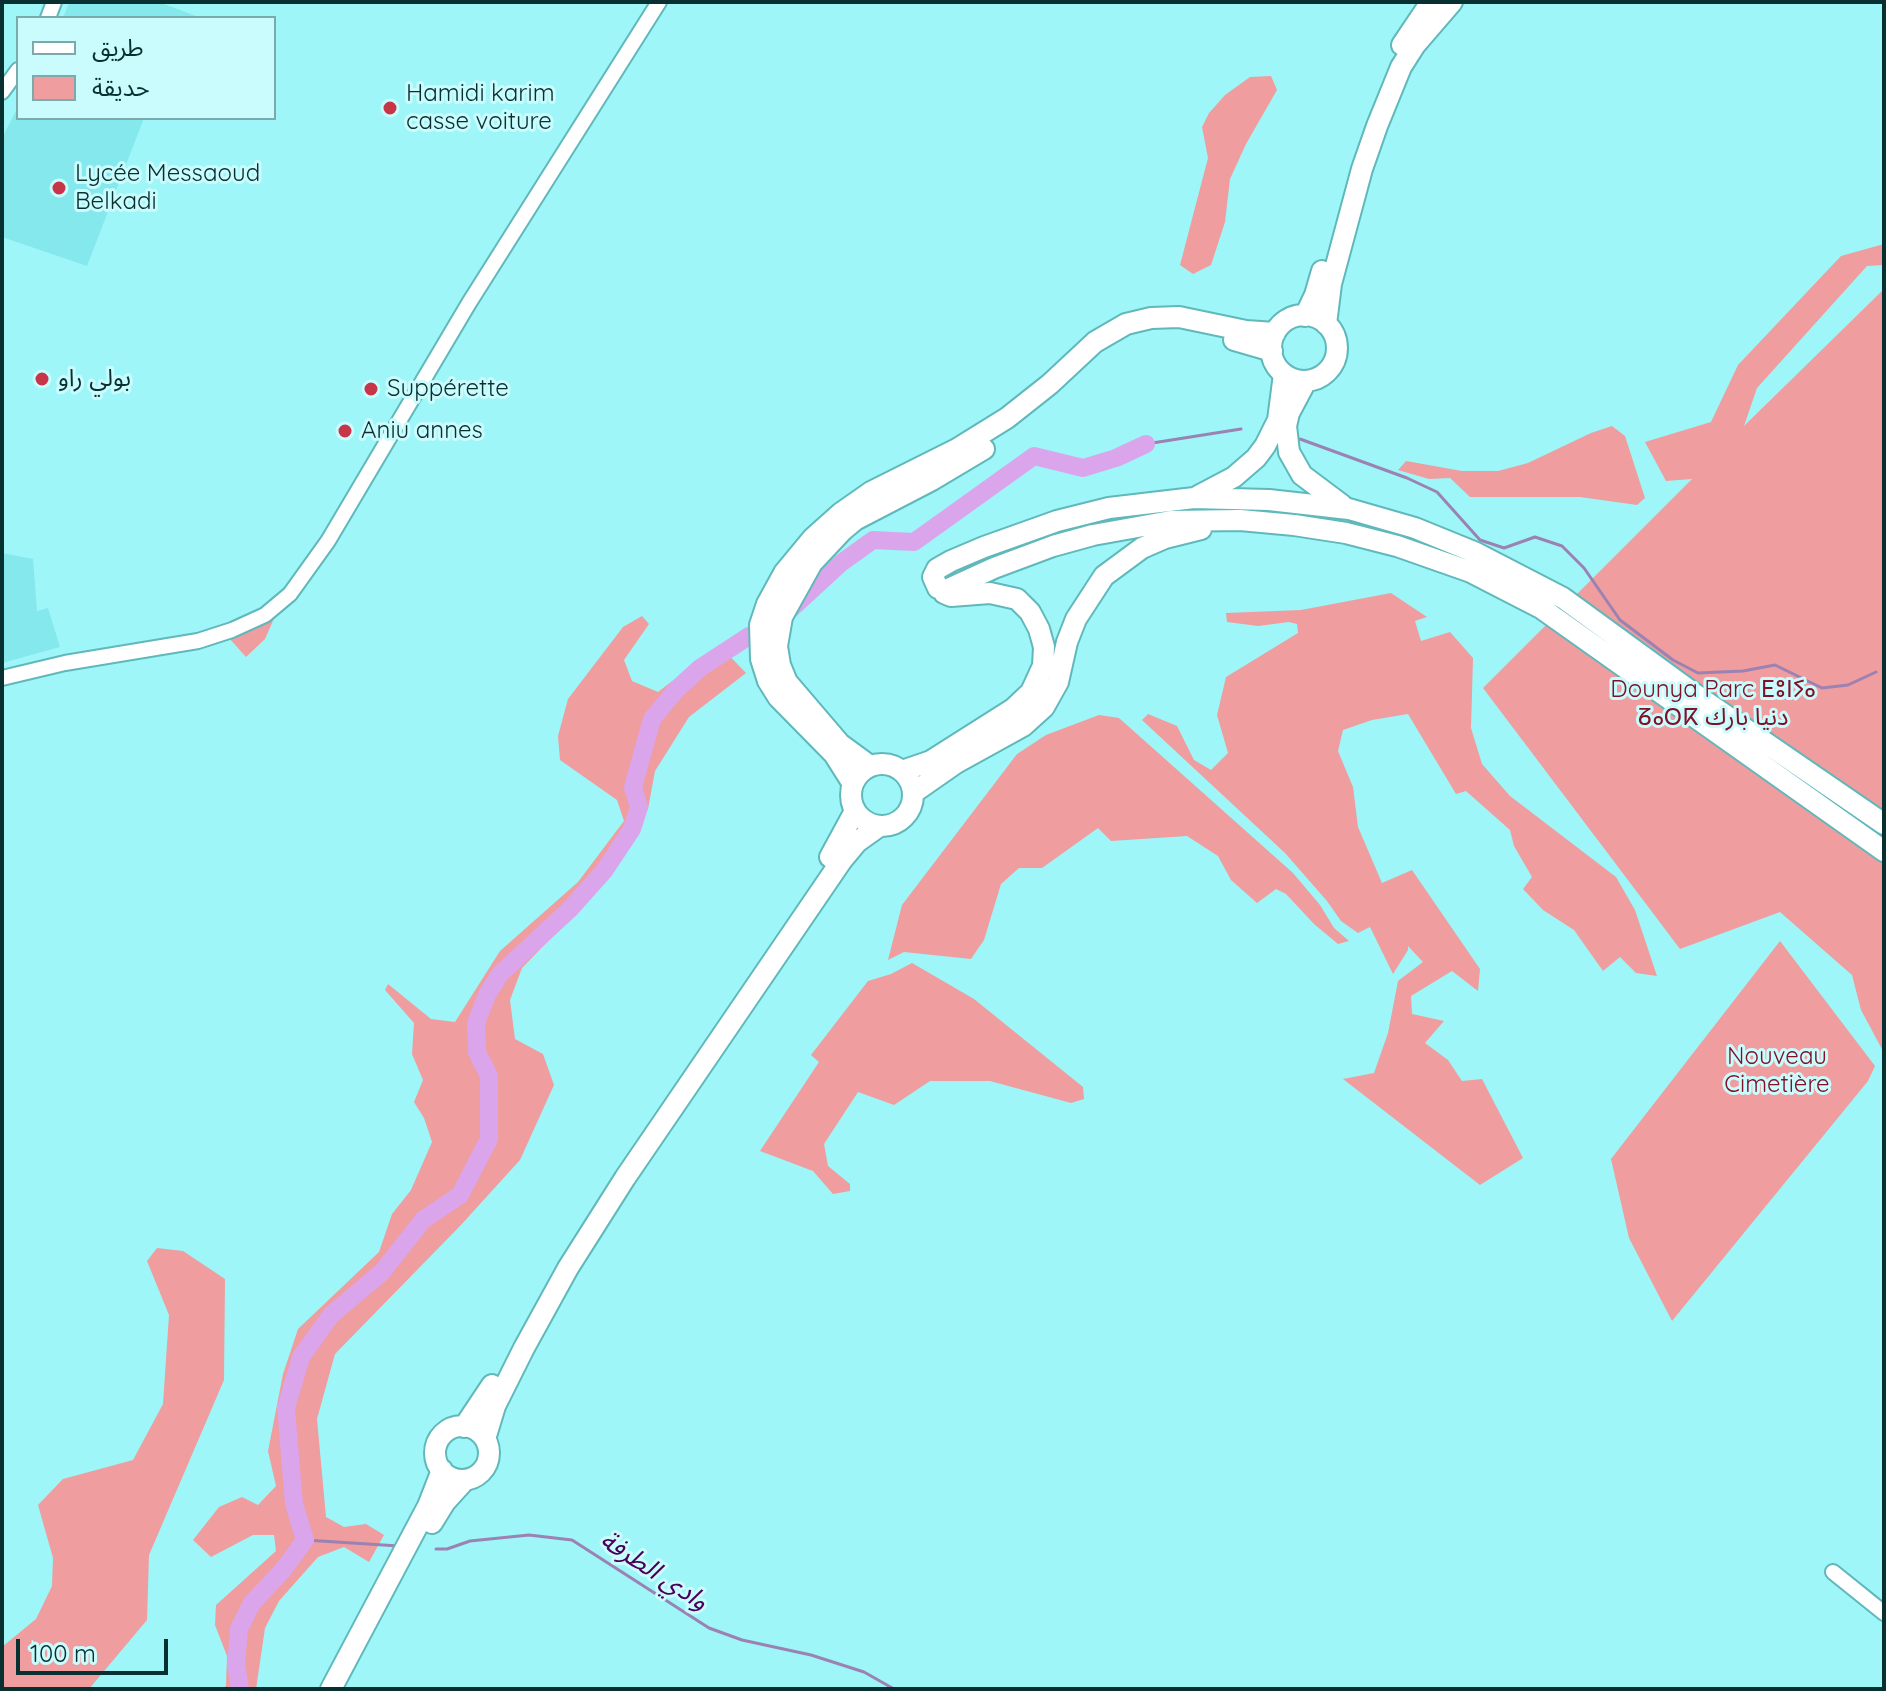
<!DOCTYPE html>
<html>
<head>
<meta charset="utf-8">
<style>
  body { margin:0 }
  #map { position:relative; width:1886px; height:1691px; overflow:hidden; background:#9ef6f8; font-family:Quicksand,"Noto Sans Arabic",sans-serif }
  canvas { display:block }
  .frame { position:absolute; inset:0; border:4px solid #083031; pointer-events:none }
  .legend { position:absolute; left:16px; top:16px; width:260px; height:104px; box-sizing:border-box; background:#cafcfe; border:2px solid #7caaac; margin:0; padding:10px 14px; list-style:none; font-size:24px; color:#083031 }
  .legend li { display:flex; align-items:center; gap:16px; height:40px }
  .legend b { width:40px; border:2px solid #7caaac }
  .scale { position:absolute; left:16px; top:1639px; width:152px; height:36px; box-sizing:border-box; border:4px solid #083031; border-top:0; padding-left:10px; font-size:24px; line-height:28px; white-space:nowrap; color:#083031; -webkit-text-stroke:6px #cafcfe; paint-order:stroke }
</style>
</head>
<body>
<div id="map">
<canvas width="1886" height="1691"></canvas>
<div class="frame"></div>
<ul class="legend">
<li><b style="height:10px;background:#fff"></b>طريق</li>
<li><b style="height:22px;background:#ef9d9e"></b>حديقة</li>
</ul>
<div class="scale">100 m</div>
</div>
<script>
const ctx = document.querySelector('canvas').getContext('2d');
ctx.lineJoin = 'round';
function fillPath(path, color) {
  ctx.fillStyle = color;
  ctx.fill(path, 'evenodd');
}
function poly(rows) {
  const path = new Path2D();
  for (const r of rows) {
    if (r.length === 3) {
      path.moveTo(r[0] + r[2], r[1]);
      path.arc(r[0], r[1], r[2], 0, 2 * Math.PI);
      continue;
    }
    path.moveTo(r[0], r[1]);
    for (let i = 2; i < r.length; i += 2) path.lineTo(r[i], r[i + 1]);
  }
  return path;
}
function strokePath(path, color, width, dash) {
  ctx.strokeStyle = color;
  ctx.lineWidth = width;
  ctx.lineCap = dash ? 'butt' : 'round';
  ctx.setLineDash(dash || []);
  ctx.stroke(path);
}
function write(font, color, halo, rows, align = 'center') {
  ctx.font = font + ' Quicksand,"Noto Sans Arabic","Noto Sans Tifinagh",sans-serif';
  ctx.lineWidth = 6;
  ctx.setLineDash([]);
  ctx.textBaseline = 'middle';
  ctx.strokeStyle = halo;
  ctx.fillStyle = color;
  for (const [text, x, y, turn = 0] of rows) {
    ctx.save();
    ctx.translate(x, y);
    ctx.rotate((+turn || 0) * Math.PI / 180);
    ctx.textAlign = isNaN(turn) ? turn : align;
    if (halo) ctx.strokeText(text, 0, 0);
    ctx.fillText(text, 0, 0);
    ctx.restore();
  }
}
fillPath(poly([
  [69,2,159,2,201,18,63,18],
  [18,107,18,118,144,118,87,266,2,237,2,138],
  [2,553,33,559,37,611,48,608,60,647,2,663]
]), '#85e8ec');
fillPath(poly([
  [1271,76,1277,90,1246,144,1230,179,1225,222,1211,265,1193,274,1180,265,1208,158,1202,127,1209,113,1225,95,1250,77],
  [1884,244,1884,265,1867,266,1757,388,1744,426,1884,289,1884,1053,1861,1010,1852,975,1780,912,1680,949,1483,688,1692,479,1666,481,1645,442,1711,422,1738,365,1841,256],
  [1612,426,1625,436,1645,498,1637,505,1580,497,1470,497,1450,478,1429,479,1398,470,1406,461,1462,471,1498,471,1528,463,1591,433],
  [1391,593,1427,617,1415,621,1421,641,1450,632,1473,658,1471,728,1482,764,1510,796,1616,877,1635,910,1657,976,1636,973,1620,957,1603,971,1574,930,1543,910,1523,889,1532,877,1514,846,1510,830,1466,791,1456,794,1408,714,1372,720,1343,730,1338,751,1353,787,1358,827,1382,883,1412,870,1480,969,1478,991,1452,971,1411,996,1412,1014,1444,1021,1425,1043,1448,1060,1462,1081,1482,1079,1523,1158,1480,1185,1343,1079,1374,1073,1388,1033,1398,981,1423,962,1408,946,1408,950,1393,974,1370,927,1358,933,1341,921,1327,901,1285,853,1142,720,1148,714,1177,726,1194,760,1211,770,1228,753,1217,715,1226,677,1298,633,1297,624,1289,622,1258,626,1227,622,1226,613,1301,610],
  [276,614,265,639,246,657,229,638],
  [642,616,649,624,624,660,632,681,658,692,719,645,746,673,689,717,655,771,648,809,605,882,522,968,510,1000,515,1039,543,1054,554,1085,520,1160,460,1226,335,1354,317,1419,326,1517,344,1527,366,1524,384,1535,369,1562,344,1547,318,1557,279,1601,265,1628,256,1689,223,1689,226,1686,227,1656,215,1625,216,1605,276,1551,274,1535,253,1535,211,1557,193,1540,219,1507,242,1497,258,1505,276,1486,268,1451,283,1374,298,1329,379,1252,392,1214,411,1190,432,1142,424,1118,414,1102,423,1080,412,1054,414,1023,385,990,388,984,431,1019,455,1022,500,951,578,882,624,821,617,800,560,760,558,736,568,699,623,627],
  [1099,715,1119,718,1293,873,1320,905,1334,928,1349,941,1338,944,1314,924,1286,894,1276,889,1257,903,1231,880,1218,856,1187,836,1111,841,1098,828,1042,868,1019,868,1001,884,984,940,971,959,904,952,888,960,902,905,1017,754,1046,735],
  [1780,941,1875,1066,1868,1081,1672,1321,1629,1238,1611,1159],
  [912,963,974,999,1083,1087,1084,1099,1071,1103,990,1081,930,1081,894,1105,858,1092,824,1144,828,1166,850,1184,850,1191,833,1194,813,1171,760,1151,819,1062,811,1055,868,981,891,974],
  [157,1248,183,1251,225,1279,224,1380,149,1555,147,1620,89,1689,2,1689,2,1647,36,1619,52,1586,53,1558,38,1505,63,1479,133,1460,163,1404,169,1315,147,1261]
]), '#ef9d9e');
strokePath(poly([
  [1300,439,1407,478,1437,492,1480,540,1504,548,1535,537,1562,546,1584,568,1620,620,1673,660,1698,673,1743,671,1775,665,1822,688,1848,685,1876,672],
  [1146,444,1241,429],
  [305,1540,399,1546],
  [436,1549,447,1549,470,1541,529,1535,572,1540,709,1628,742,1640,811,1655,864,1672,894,1689]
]), '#9c82b3', 3);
strokePath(poly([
  [791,609,841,563,873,540,914,542,1034,456,1083,468,1116,458,1146,444],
  [240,1689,236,1664,239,1629,252,1603,283,1570,305,1540,294,1504,286,1408,301,1357,331,1315,382,1272,423,1220,460,1195,489,1139,489,1076,477,1052,476,1023,487,995,500,974,570,909,604,871,632,829,639,807,633,787,652,719,676,690,700,668,749,636]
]), '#dba5eb', 18);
const secondary = poly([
  [48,18,54,2],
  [2,92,18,70],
  [2,678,65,663,198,641,232,630,265,615,290,594,328,541,469,303,659,2],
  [1833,1572,1884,1613]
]);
const highway = poly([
  [1402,45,1431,2],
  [1304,348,33],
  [1305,316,1315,295,1322,271],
  [1326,324,1331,284,1362,169,1377,126,1401,67,1415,45,1452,2],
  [1234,340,1272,351],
  [1306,381,1289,413,1286,426,1289,452,1302,475,1342,505],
  [1198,496,1234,477,1256,458,1265,446,1278,420,1284,374],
  [882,795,31],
  [870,766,840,744,787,682,780,665,777,646,782,617,812,563,843,530,855,520,932,480,984,449],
  [902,771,931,761,1013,709,1031,692,1043,666,1044,647,1039,629,1030,612,1017,599,990,593,951,596,944,593],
  [853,784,834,754,778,697,768,681,761,659,760,625,767,604,784,573,813,538,841,513,871,492,957,449,1007,418,1050,384,1095,342,1126,324,1151,318,1179,317,1246,331,1275,333],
  [913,793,956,763,1023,726,1044,707,1058,682,1067,642,1076,619,1104,576,1142,548,1165,538,1201,529],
  [1884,824,1696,695,1563,598,1474,552,1415,528,1349,509,1269,500,1194,498,1109,508,1057,521,984,547,951,561,937,569,933,577,938,588,946,590,994,568,1053,546,1093,535,1171,521,1240,520,1294,525,1346,533,1397,546,1471,572,1541,608,1884,851],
  [830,857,855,811],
  [462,1453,27],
  [464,1427,492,1385],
  [485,1439,495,1406,524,1348,568,1268,625,1178,842,860,857,842,878,827],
  [432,1523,445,1502,465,1480],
  [331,1689,428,1506,442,1470]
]);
strokePath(secondary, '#60b8bb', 18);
strokePath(highway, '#60b8bb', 24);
strokePath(secondary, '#fff', 14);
strokePath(highway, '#fff', 20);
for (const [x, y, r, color] of [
  [390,108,8,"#c63548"],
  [59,188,8,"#c63548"],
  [42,379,8,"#c63548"],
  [371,389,8,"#c63548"],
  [345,431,8,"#c63548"]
]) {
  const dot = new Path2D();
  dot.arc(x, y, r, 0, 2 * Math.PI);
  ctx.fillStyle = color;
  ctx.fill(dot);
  strokePath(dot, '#cafcfe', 3);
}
write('24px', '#083031', '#cafcfe', [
  ["Hamidi karim",406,94],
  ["casse voiture",406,122],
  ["Lycée Messaoud",75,174],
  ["Belkadi",75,202],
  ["بولي راو",58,379],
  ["Suppérette",387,389],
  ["Aniu annes",361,431]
], 'left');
write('24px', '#801226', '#cafcfe', [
  ["Dounya Parc ⴹⵓⵏⵢⴰ",1713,690],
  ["ⵒⴰⵔⴽ دنيا بارك",1713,718],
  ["Nouveau",1777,1057],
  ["Cimetière",1777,1085]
]);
write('italic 26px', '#480058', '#cafcfe', [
  ["وادي الطرفة",654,1571,33]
]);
</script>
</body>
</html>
